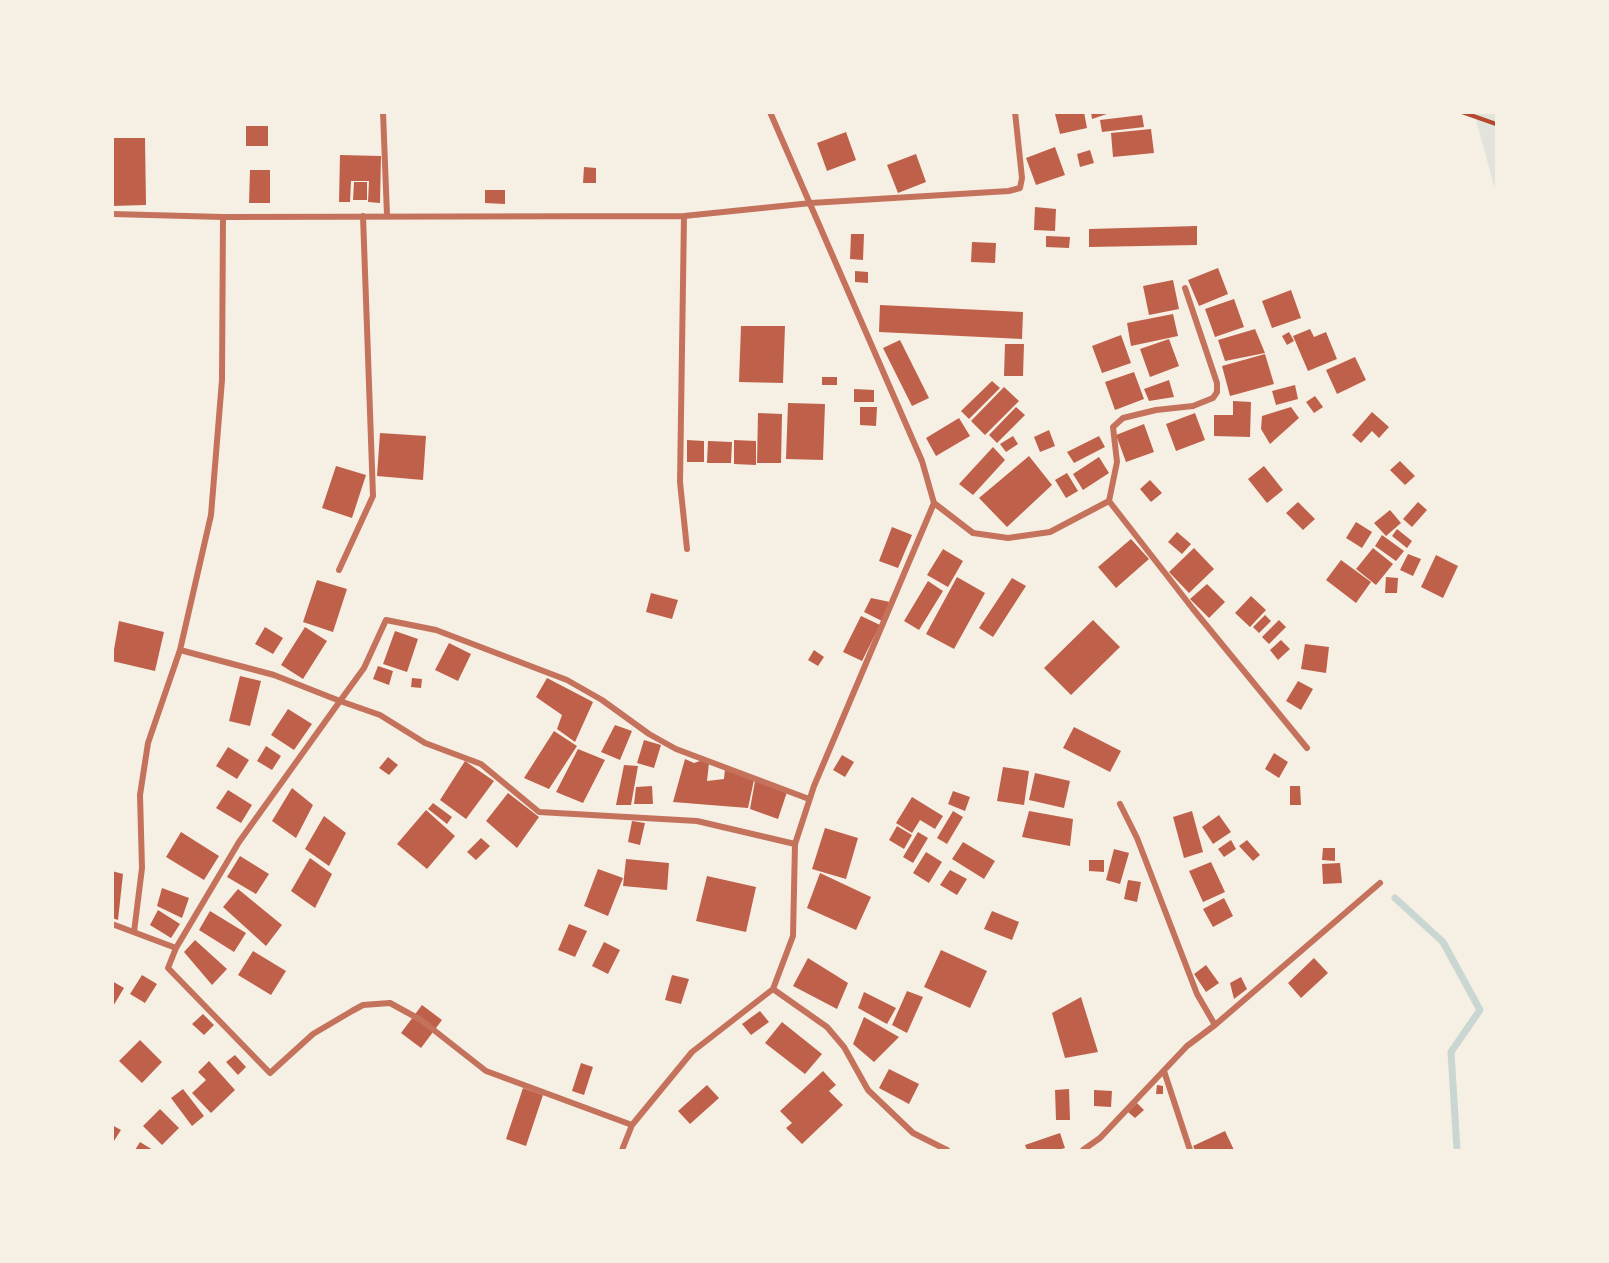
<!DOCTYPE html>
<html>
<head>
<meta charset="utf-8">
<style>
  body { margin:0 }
  #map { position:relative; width:1609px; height:1263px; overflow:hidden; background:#f6efe4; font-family:"Open Sans",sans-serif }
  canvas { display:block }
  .frame { position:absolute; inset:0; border:114px solid #f6efe4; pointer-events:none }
</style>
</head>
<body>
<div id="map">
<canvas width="1609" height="1263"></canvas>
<div class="frame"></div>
</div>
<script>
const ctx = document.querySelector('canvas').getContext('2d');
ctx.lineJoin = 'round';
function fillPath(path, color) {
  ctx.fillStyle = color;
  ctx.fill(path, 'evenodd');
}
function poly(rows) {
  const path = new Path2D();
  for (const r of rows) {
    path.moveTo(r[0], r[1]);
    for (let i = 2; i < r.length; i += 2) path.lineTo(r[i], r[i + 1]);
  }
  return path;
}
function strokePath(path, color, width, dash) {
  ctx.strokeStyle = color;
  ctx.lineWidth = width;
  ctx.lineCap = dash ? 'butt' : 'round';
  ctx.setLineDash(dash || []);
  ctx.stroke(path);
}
fillPath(poly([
  [1474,113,1496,113,1496,193]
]), '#e2e4dc');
strokePath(poly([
  [1395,898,1443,942,1480,1010,1451,1052,1457,1150]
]), '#c9d6d2', 7);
fillPath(poly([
  [1063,112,1084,112,1087,128,1060,134,1055,114],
  [1091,112,1110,112,1110,113,1092,119],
  [1142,115,1144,127,1102,132,1100,120],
  [246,126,268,126,268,146,246,146],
  [1151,129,1154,153,1113,157,1111,133],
  [846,132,856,160,827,171,817,143],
  [112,138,145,138,146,205,112,206],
  [1055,147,1065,175,1036,185,1026,158],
  [1090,150,1094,163,1080,167,1077,154],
  [916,154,926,182,898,193,887,165],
  [340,155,381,156,380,203,368,202,369,181,351,181,350,202,339,202],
  [584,167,596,168,596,183,583,183],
  [250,170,270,170,270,203,249,203],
  [354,182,367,182,367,200,353,200],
  [485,190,505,190,505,204,485,203],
  [1035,207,1056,209,1055,231,1034,230],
  [1197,226,1197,245,1089,247,1089,229],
  [851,234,864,234,863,260,850,259],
  [1046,236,1070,237,1069,248,1046,247],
  [972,242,996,243,995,263,971,262],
  [1218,268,1228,294,1199,306,1188,280],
  [855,271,868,272,868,283,855,282],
  [1173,280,1179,309,1149,315,1143,286],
  [1291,290,1301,318,1272,328,1262,301],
  [1234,299,1244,327,1215,337,1205,309],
  [880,305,1023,312,1022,339,879,332],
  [1173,314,1178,336,1131,346,1127,323],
  [741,326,785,326,783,383,739,382],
  [1255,329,1265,353,1225,361,1218,340],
  [1310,329,1314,337,1326,332,1337,359,1308,371,1293,336],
  [1289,332,1294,341,1287,345,1282,336],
  [1121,335,1131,363,1102,373,1092,346],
  [1169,339,1179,366,1150,377,1140,349],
  [900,340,929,398,912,406,883,348],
  [1005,344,1024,344,1023,376,1004,376],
  [1265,354,1274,384,1230,396,1222,366],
  [1355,357,1366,380,1337,394,1326,370],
  [1134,372,1144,399,1115,410,1105,382],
  [822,377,837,377,837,385,822,385],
  [1169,380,1174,397,1149,401,1144,389],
  [992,381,1000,388,969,419,961,411],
  [1295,385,1298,399,1276,405,1272,391],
  [1004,387,1019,401,985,435,971,421],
  [854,389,874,390,874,402,854,402],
  [1315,396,1323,407,1314,413,1306,402],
  [1233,401,1251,402,1250,437,1214,436,1214,415,1233,415],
  [788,403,825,404,823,460,786,459],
  [860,407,877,407,876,426,860,425],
  [1016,407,1025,415,997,443,989,435],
  [1291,407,1299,418,1270,444,1261,429,1262,416],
  [1372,412,1389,427,1379,438,1372,431,1361,443,1352,435],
  [758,413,782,414,781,463,757,463],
  [1195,413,1205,440,1176,451,1166,424],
  [959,418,970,436,936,456,926,438],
  [1144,424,1154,452,1126,462,1116,435],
  [1049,430,1055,446,1040,452,1034,437],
  [380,433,426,436,423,480,377,476],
  [1013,436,1018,444,1006,452,1000,444],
  [1099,436,1105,447,1074,463,1067,452],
  [687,440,704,441,704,462,687,462],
  [734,440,756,441,756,465,734,464],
  [708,441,732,442,731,463,707,463],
  [993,447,1005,460,973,495,959,484],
  [1029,456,1052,485,1007,527,979,498],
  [1099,457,1109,473,1083,490,1073,474],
  [1400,461,1415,476,1405,485,1390,470],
  [336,466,366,475,352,518,322,508],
  [1264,466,1283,490,1267,503,1248,479],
  [1067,473,1078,491,1066,498,1055,480],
  [1150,480,1162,493,1151,502,1140,489],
  [1298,502,1315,519,1303,530,1286,513],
  [1418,502,1427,510,1412,527,1403,519],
  [1390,510,1401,523,1386,536,1374,523],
  [1356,522,1372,532,1362,548,1346,538],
  [892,527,912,535,898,568,879,561],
  [1397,529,1412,541,1407,548,1392,536],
  [1177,532,1191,544,1182,554,1168,542],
  [1382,535,1404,551,1396,561,1375,546],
  [1131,539,1149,559,1116,588,1098,567],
  [1194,548,1214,569,1189,593,1169,572],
  [1373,548,1393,564,1376,585,1356,569],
  [943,549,963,561,948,587,927,575],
  [1408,554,1421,559,1413,576,1400,570],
  [1436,555,1458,566,1443,598,1421,587],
  [1341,560,1371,582,1356,603,1326,580],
  [957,577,985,593,954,649,926,634],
  [1386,577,1398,578,1397,593,1385,593],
  [1012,578,1026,586,993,637,979,628],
  [317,580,347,589,333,632,303,622],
  [928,581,943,591,919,630,904,621],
  [1207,584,1225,602,1209,618,1190,599],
  [651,593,678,600,672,619,646,612],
  [1251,596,1266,610,1250,627,1235,613],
  [871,598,890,602,882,621,864,612],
  [1265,615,1271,621,1259,633,1253,627],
  [861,616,880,625,862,661,843,652],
  [1093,620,1120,647,1071,695,1044,668],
  [1279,620,1286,627,1269,644,1262,637],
  [119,621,164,632,155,671,112,661],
  [265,627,283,638,273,654,255,644],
  [305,627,327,641,303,679,281,665],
  [395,631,418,639,407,672,383,664],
  [1281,640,1290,649,1278,660,1270,650],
  [449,643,471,654,458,681,435,670],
  [1305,644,1329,647,1326,673,1301,669],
  [814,650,824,657,818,666,808,660],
  [378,666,393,671,389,685,373,679],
  [240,676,261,681,250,726,229,721],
  [412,678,422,679,421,688,411,687],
  [547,678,593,702,575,742,557,729,562,715,536,697],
  [1298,681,1313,689,1301,710,1286,701],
  [288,709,312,724,294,750,271,735],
  [615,725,632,731,620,760,601,752],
  [1074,727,1121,751,1110,772,1063,748],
  [554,731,577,746,549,789,524,778],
  [644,740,661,745,654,768,637,763],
  [266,746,281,756,272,770,257,761],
  [228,747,249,760,237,779,216,766],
  [578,749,605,760,583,803,556,792],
  [1274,753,1288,762,1279,778,1265,769],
  [842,755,854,762,845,777,833,770],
  [388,757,398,765,389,775,379,768],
  [685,759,694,763,703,760,709,763,707,781,724,779,725,769,754,780,748,808,673,802],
  [465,761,494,781,466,819,440,800],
  [624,765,638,766,631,805,616,805],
  [1003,767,1029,771,1024,805,997,801],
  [1035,773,1070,781,1064,808,1029,800],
  [755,781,787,792,778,819,750,809],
  [652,786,653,804,634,804,636,787],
  [1290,786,1300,786,1301,805,1290,805],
  [292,788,313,805,296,838,272,821],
  [228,790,252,805,241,823,216,808],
  [953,791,970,797,965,811,948,804],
  [508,793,539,817,517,848,486,821],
  [912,797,943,816,935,829,920,820,912,833,896,823],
  [433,803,452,817,447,824,428,809],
  [426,810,455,836,427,869,397,844],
  [953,811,963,817,947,844,937,838],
  [1029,811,1073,819,1070,846,1022,837],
  [1192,811,1203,852,1184,858,1173,817],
  [1219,815,1231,832,1213,844,1202,827],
  [324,816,346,833,329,866,305,849],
  [632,821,645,823,640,845,628,842],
  [897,826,912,835,904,849,889,840],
  [825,828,858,838,846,879,812,869],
  [181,832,219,856,204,880,166,857],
  [918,832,928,838,913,863,903,857],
  [481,838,490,846,476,860,467,852],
  [1231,840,1236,849,1224,857,1218,849],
  [1247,840,1260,855,1253,861,1239,846],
  [963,842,995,861,984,879,952,859],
  [1323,848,1335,848,1335,861,1322,860],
  [1114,849,1129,853,1120,884,1106,880],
  [926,852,942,862,929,883,913,873],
  [240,856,269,874,256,894,227,877],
  [310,858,332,874,315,908,291,891],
  [626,859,669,863,667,890,623,886],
  [1089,860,1104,860,1104,872,1089,871],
  [1211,862,1225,892,1203,902,1189,871],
  [1340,863,1342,883,1323,884,1322,864],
  [598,869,623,878,608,916,584,906],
  [950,870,967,879,957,895,940,885],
  [112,871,123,874,118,920,112,918],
  [820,873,871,897,856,930,807,908],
  [707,876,756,887,746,932,696,921],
  [1128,880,1141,882,1137,902,1124,899],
  [162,888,189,898,182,918,157,906],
  [238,889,282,925,266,946,223,907],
  [1224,898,1233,916,1213,927,1203,909],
  [158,910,180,924,171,938,150,925],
  [210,911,246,933,234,952,199,930],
  [992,911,1019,922,1012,940,984,929],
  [569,924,587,931,575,957,558,950],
  [195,940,227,969,212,985,184,952],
  [604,942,620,950,608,974,592,966],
  [941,950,987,971,970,1008,924,987],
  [253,951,286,971,271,995,238,975],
  [808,958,848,983,837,1009,793,986],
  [1314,958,1328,973,1301,998,1288,983],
  [1206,965,1219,983,1206,992,1194,974],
  [142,975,157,984,145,1003,130,994],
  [672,975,689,979,681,1004,665,1000],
  [1241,977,1247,989,1234,999,1230,983],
  [112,981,124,988,112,1008],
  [907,991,923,997,907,1033,892,1025],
  [864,992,896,1008,887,1024,858,1008],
  [1081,997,1098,1052,1065,1058,1052,1013],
  [422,1005,442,1020,421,1048,401,1033],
  [760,1011,769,1022,751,1035,742,1024],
  [203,1014,214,1025,204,1035,192,1024],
  [864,1017,899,1037,874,1062,853,1044],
  [782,1022,822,1054,805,1074,765,1043],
  [140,1040,162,1062,142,1083,119,1061],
  [235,1055,246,1067,238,1075,226,1062],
  [209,1061,235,1090,211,1113,192,1093,206,1080,198,1072],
  [581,1063,593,1067,584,1095,572,1091],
  [889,1069,919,1084,909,1104,879,1088],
  [823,1071,836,1085,829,1091,843,1105,802,1144,786,1128,792,1123,780,1111],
  [707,1085,719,1098,690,1124,678,1111],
  [1157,1085,1163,1086,1163,1094,1156,1094],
  [523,1088,543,1095,526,1146,506,1139],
  [183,1089,204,1116,192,1126,171,1098],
  [1069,1089,1070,1120,1056,1120,1055,1090],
  [1094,1090,1112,1091,1111,1107,1094,1106],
  [1137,1103,1144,1110,1135,1118,1128,1112],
  [160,1109,179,1128,162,1145,143,1126],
  [112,1125,121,1130,112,1144],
  [1225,1131,1234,1150,1195,1150,1193,1146],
  [1060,1133,1065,1148,1058,1150,1027,1150,1025,1145],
  [140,1142,153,1150,135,1150]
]), '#bf614a');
strokePath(poly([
  [1462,112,1496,124]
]), '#b5482f', 4);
strokePath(poly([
  [383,112,387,215],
  [112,214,223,217,684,216,811,203,1009,191,1020,188,1022,178,1015,112],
  [684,216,680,482,687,549],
  [1109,501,1117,462,1113,427,1123,418,1156,410,1193,406,1213,398,1217,392,1217,383,1185,288],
  [934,503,973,533,1008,538,1050,532,1109,501,1193,609,1307,748],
  [339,570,373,496,363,216],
  [180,650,274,675,340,701,364,668,386,620,436,630,567,680,602,700,649,734,676,749,809,799],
  [112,924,176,948,239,842,340,701,380,715,425,743,481,764,539,812,697,821,795,844],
  [134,932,142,868,140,795,148,743,180,650,211,515,222,380,223,217],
  [176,948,168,968,270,1073,313,1034,352,1011,363,1005,390,1003,421,1020,486,1071,632,1125],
  [773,989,827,1027,844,1047,868,1090,913,1133,947,1150],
  [1215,1025,1380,883],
  [1164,1071,1190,1150],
  [622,1150,632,1125,692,1052,773,989,793,936,795,844,814,786,934,503,922,461,770,112],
  [1083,1150,1100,1138,1187,1046,1215,1025,1197,994,1137,838,1120,804]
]), '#c5725c', 6);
</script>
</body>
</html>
